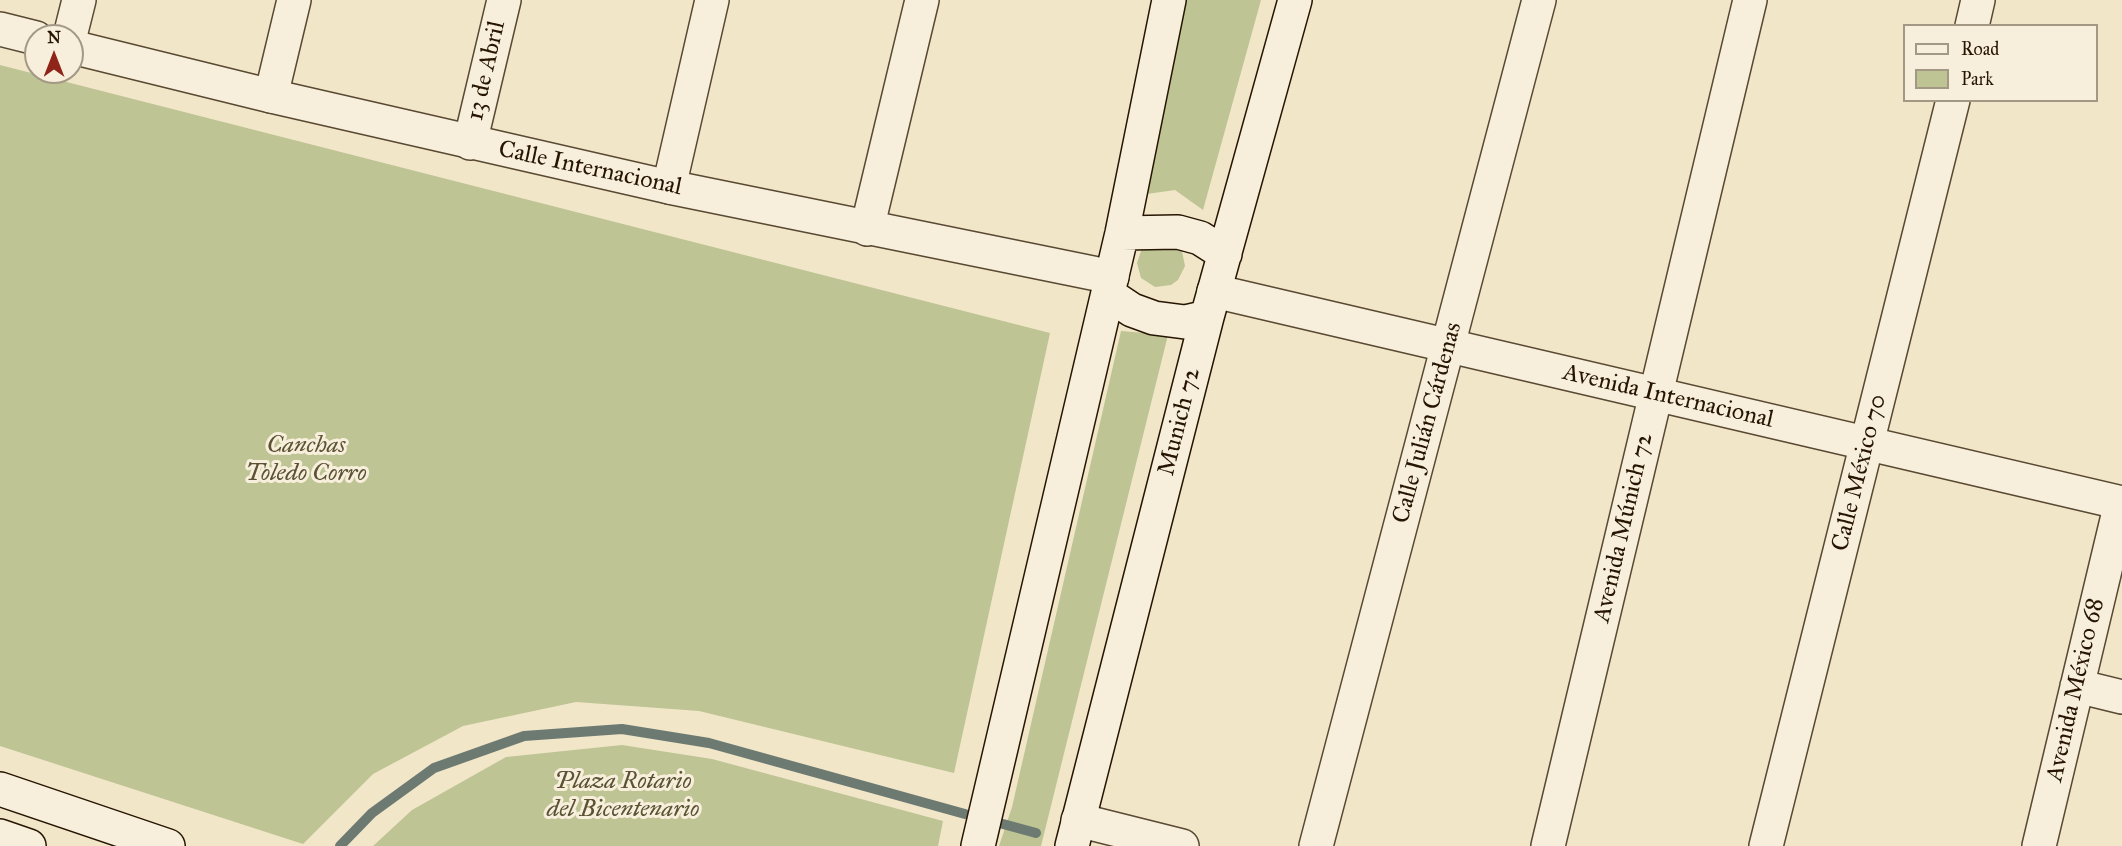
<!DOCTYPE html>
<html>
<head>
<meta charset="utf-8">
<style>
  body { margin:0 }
  #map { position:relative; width:2122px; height:846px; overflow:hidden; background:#f2e6c9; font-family:"IM FELL Great Primer",serif }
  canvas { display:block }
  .legend { position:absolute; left:1903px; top:24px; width:195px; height:78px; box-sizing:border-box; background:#f7efdc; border:2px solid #a39884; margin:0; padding:8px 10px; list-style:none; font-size:18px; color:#261500 }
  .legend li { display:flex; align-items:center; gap:12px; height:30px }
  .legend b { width:30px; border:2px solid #a39884 }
  .north { position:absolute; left:24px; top:24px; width:60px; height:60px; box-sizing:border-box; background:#f7efdc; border:2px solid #a39884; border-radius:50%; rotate:0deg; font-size:16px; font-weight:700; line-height:24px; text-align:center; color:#261500 }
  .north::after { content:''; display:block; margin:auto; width:21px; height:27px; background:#8f2418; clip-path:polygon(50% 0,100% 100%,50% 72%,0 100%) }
</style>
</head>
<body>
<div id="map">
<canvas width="2122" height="846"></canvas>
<ul class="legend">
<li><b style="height:8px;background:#f7efdc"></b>Road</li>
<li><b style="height:16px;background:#bec494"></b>Park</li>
</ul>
<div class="north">N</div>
</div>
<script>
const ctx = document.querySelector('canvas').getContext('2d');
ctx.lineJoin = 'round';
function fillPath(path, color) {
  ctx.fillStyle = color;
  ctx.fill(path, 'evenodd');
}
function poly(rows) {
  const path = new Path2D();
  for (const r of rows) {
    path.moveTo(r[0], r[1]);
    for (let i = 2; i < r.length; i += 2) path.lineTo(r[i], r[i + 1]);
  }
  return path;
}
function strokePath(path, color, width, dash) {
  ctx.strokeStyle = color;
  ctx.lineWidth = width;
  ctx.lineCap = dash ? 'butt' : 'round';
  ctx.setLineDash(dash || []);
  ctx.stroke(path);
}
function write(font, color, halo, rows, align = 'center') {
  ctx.font = font + ' "IM FELL Great Primer",serif';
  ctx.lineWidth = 6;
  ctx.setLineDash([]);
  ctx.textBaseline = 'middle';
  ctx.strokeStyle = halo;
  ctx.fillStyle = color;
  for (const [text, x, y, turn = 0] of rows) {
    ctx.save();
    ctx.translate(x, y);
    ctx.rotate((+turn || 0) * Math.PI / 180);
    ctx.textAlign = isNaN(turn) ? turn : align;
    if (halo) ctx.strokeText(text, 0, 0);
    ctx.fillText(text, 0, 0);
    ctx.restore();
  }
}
fillPath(poly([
  [1180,0,1261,0,1203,210,1175,190,1140,195],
  [0,65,1050,333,954,773,699,711,576,702,463,726,373,774,303,844,0,746],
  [1177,245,1182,251,1185,266,1178,280,1171,285,1155,287,1141,278,1137,263,1142,248],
  [1121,331,1168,335,1041,846,999,846,1012,807],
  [622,745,712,759,943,821,938,846,373,846,412,810,506,757]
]), '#bec494');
strokePath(poly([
  [1003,824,1036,833],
  [340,846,372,813,434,768,524,736,622,729,709,743,965,814]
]), '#6d7a72', 10);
const minor = poly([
  [1972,26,1978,0],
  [70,36,79,0],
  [271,96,294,0],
  [470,143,504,0],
  [669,187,712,0],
  [867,229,922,0],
  [2077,686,2122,697],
  [1078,820,1182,846],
  [1316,846,1539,0],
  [1548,846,1750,0],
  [1766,846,1953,100],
  [2039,846,2121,503]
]);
const tertiary = poly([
  [0,29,36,38],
  [72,47,271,96,669,187,1112,277],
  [1214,291,2122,503]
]);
const secondary = poly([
  [1122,233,1178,232,1200,238,1225,254],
  [1108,294,1132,310,1154,318,1185,322,1207,317],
  [0,789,168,846],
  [0,836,29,846],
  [978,846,1122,233,1169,0],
  [1072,846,1207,317,1295,0]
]);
strokePath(minor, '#594932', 36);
strokePath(tertiary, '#594932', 36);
strokePath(secondary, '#261500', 36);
strokePath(minor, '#f7efdc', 33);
strokePath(tertiary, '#f7efdc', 33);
strokePath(secondary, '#f7efdc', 33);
write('24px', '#261500', '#f7efdc', [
  ["13 de Abril",487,71,-77],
  ["Calle Internacional",590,169,12],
  ["Avenida Internacional",1668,397,13],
  ["Munich 72",1180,422,-76],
  ["Calle Julián Cárdenas",1428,423,-75],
  ["Calle México 70",1860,473,-76],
  ["Avenida Múnich 72",1624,528,-77],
  ["Avenida México 68",2076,690,-77]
]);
write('italic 24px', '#5b5234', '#f7efdc', [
  ["Canchas",306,446],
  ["Toledo Corro",306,474],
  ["Plaza Rotario",623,782],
  ["del Bicentenario",623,810]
]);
</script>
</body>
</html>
